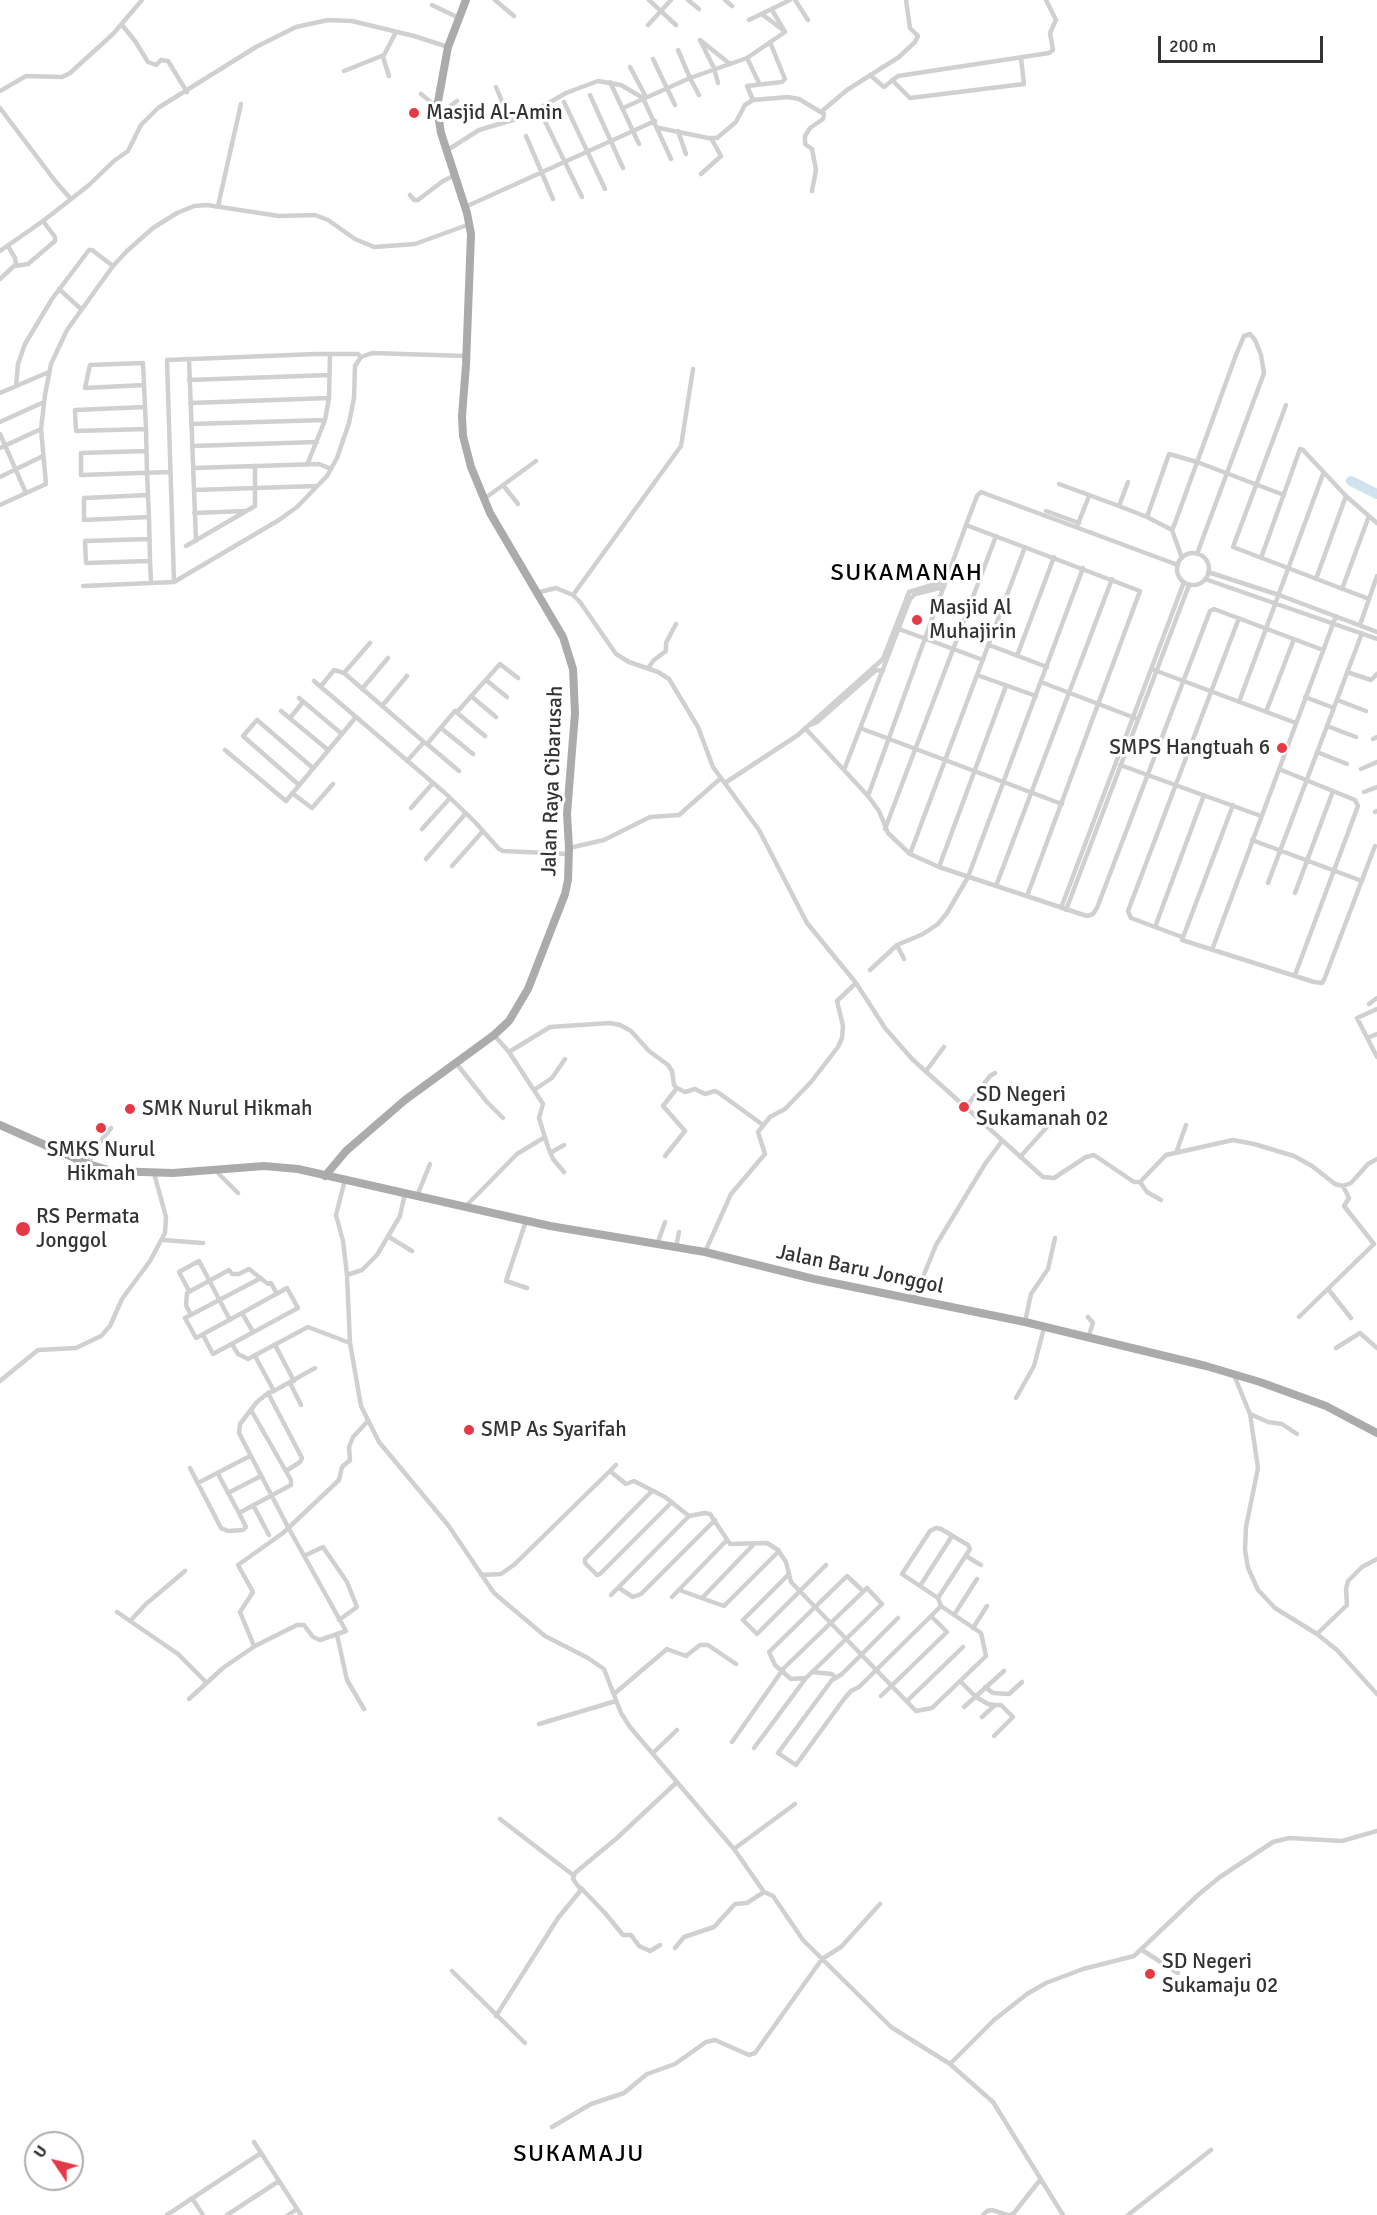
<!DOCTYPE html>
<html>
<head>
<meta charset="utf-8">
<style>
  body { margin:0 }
  #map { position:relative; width:1377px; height:2215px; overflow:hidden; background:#fff; font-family:Signika,sans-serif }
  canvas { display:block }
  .north { position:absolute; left:24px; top:2131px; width:60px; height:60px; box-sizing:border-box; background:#fff; border:2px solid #adadad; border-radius:50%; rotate:305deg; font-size:16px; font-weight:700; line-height:24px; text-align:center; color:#333 }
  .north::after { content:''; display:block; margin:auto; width:21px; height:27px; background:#e63946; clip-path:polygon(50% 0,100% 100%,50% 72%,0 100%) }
  .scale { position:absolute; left:1158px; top:36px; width:165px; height:27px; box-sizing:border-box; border:3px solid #333; border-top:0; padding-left:8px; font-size:18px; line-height:21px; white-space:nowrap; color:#333; -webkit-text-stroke:4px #fff; paint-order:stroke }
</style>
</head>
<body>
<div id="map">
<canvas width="1377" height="2215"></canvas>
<div class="north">U</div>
<div class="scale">200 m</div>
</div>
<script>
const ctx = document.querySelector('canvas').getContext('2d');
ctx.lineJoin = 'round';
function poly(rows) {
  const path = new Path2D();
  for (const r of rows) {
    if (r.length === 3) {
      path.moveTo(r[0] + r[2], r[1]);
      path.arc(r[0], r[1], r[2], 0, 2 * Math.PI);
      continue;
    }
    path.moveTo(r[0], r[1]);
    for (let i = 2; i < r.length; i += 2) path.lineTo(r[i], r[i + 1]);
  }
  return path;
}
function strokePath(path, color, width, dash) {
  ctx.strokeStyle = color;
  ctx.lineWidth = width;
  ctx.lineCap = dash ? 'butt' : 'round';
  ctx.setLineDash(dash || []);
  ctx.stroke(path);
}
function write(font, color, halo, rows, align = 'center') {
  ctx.font = font + ' Signika,sans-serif';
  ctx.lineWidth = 6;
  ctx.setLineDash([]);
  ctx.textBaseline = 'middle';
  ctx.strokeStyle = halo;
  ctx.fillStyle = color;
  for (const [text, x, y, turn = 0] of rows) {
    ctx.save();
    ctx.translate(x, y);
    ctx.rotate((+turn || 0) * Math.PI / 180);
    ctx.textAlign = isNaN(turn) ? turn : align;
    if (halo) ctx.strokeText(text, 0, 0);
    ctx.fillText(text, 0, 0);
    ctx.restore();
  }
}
strokePath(poly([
  [1351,481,1377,494]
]), '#cfe2ee', 10);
strokePath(poly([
  [495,0,514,16],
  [649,0,676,25],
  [688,0,699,9],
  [725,0,732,6],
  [795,0,808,20],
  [432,5,459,18],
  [763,15,783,30],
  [749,20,790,0],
  [122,25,135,41,148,62,156,65,161,60,168,61,187,92],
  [648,25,671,0],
  [700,40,714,68,718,83],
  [700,40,730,64],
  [678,50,690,78,747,58,785,32,772,10],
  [747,58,759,83],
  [653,59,675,105],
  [630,67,646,97],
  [344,71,384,55],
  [870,75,884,87,898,76,1049,53,1053,50,1050,33,1056,20,1046,0],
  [389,76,383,57,396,32],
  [892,80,910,98,1024,84,1021,58],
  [610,82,639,144],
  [496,87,510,121],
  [0,91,26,76,62,77,70,73,113,34,142,0],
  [421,94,437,107],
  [590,95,623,168],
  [753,100,747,86,782,82,785,79,770,42],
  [564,102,605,189],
  [0,108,56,182,70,198],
  [623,108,690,78,699,95],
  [539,109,582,197],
  [821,112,847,90,899,57,915,42,918,36,910,28,906,0],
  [437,116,457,101],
  [659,128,708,138,717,138,736,122,745,105,753,100,788,97,799,99,824,114,823,119,810,128,805,136,805,144,812,149,816,170,812,191],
  [678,131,686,154],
  [526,136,553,199],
  [446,151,479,130,526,116,566,93,598,81,621,85,643,98,671,159],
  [701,174,721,156,711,138],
  [410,195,414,200,418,200,443,181,453,176],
  [218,206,241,104],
  [465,207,655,121],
  [0,251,43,221,89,185,115,160,128,151,141,125,158,108,256,47,296,27,328,20,352,21,414,36,448,47],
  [15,266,28,264,55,241,55,237,43,221],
  [0,279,16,264,15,258,8,246],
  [59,289,81,309],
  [189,359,196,541],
  [189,380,330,375],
  [144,385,85,388,90,365,143,363,146,429,147,473,149,517,150,561,151,583],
  [16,386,18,364,25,344,52,299,89,250,92,250,113,266],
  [0,393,49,372],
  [190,403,329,398],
  [1286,405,1233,547,1369,599],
  [145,407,75,410,76,431,146,429],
  [0,422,44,402],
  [191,424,325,420],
  [0,434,26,493],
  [192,446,317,442],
  [0,448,41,429],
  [146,451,81,453,81,475,170,472],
  [307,465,325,420,329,398,330,354],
  [193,468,319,464,331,469],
  [0,477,43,456],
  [1128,482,1119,506,1147,517,1172,530],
  [1059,484,1119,506],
  [503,485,518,504],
  [194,490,317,486],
  [148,495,84,498,84,520,149,517],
  [484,499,536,461],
  [0,505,46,484,41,429,45,395,51,364,67,330,113,266,127,251,153,228,177,213,194,206,207,205,279,216,315,215,328,220,355,239,374,247,415,244,470,224],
  [1046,511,1079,523],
  [194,513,246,511],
  [1147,517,1169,454,1197,462,1284,495],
  [1078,524,1089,496],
  [966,525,1140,591,1027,896],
  [149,539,85,541,86,563,150,561],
  [186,546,255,506,255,466],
  [1193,569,16],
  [1182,558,1172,530,1175,523,1236,355,1244,336,1250,334,1255,340,1261,355,1264,373,1197,554],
  [1261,558,1300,449,1303,450,1346,496,1377,523],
  [1208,572,1279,595,1377,632],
  [1205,579,1377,639],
  [1316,579,1346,496],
  [174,582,167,360,316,354,358,354,361,357],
  [83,586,174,582,279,520,297,507,327,476,337,458,349,423,354,398,355,366,361,357,372,353,466,356],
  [1342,589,1369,516],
  [536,593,556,588,573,595,580,602,616,654,629,662,658,672,669,679,698,727,713,767,759,830,807,923,856,983,885,1028,912,1059,1043,1177,1054,1178,1086,1157,1094,1155,1134,1182,1140,1182,1166,1155,1233,1140,1254,1144,1294,1156,1312,1166,1335,1184,1343,1186,1351,1183,1368,1164,1377,1159],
  [573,595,681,446,693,369],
  [1360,625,1377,576],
  [899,629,983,660],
  [989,645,1047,667],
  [1017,656,1054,557],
  [648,668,654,660,666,651,666,643,676,624],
  [1154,670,1296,723],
  [1347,672,1371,680,1377,674],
  [344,673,370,643],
  [977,675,1036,696],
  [486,680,507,697],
  [314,681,445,793,475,822,499,849,503,851,569,854],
  [1041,682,1135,718],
  [321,686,334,670,344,673,424,742],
  [362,689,388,658],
  [471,696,496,717],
  [1305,697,1334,708],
  [299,698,342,734],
  [1337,700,1366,711],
  [1239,702,1323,474],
  [382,706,407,676],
  [281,711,328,750],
  [455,711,485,736],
  [1266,712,1294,639],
  [290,718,303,702],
  [810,725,817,722,876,670,883,671],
  [1327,726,1356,737],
  [441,728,473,754],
  [805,728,868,796,879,811,888,833,910,854,939,867,1087,916,1093,914,1097,908,1210,611,1214,609,1323,650],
  [860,728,1062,804],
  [1373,739,1377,737],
  [427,744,459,771],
  [225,750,286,801,356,717],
  [1317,752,1347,764],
  [407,761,424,742,427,744,455,711,458,711,500,664,518,678],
  [1120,765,1261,816],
  [1279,769,1355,800,1358,806,1295,975],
  [1361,769,1377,762],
  [844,770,910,599,915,594,944,587],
  [725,783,798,735,883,659,909,592,946,581],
  [299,785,243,736,257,720,313,768],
  [1364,792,1377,787],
  [292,793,312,808,333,784],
  [868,796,966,525,977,496,981,492,1178,565],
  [1233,805,1182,940,1314,982,1322,983,1324,980,1375,846],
  [411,808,433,783],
  [1375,812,1377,811],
  [422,829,450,798],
  [885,829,996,536],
  [1252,840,1362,881],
  [569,848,604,840,650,817,679,815,721,778],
  [910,854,1025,547],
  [426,859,466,813],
  [452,866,483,831],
  [939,867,1006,686],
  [1268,883,1362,633],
  [996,886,1112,579],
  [1295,893,1333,791],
  [1061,908,1184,582],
  [1066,910,1189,585],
  [1155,927,1204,795],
  [1182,937,1131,918,1128,911,1239,618],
  [897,945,904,959],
  [1212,950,1336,616],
  [870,970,897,945,923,934,938,924,947,913,968,877,1083,568],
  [1369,1004,1377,998],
  [1377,1009,1357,1018,1377,1057],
  [494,1035,509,1052,543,1104,539,1118,548,1147,553,1159,564,1172],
  [1367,1038,1377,1034],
  [509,1052,550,1027,610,1023,620,1025,631,1031,649,1051,668,1065,672,1071,674,1085,677,1088,685,1092,695,1089,705,1094,715,1091,719,1093,763,1125],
  [456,1063,487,1102,503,1118],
  [926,1071,944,1047],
  [534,1090,552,1078,565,1059],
  [966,1107,990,1076,995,1073],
  [550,1153,564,1145],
  [1176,1153,1186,1125],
  [665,1156,685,1131,663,1106,677,1088],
  [1020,1157,1055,1118],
  [88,1164,97,1146,111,1128],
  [216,1171,238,1193],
  [345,1180,336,1215,343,1241,347,1275,350,1343,361,1406,379,1442,448,1525,494,1593,545,1636,588,1658,604,1669,621,1713,630,1727,734,1849,764,1892,773,1896,803,1940,891,2027,950,2064,993,2102,1063,2215],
  [1140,1182,1147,1192,1161,1200],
  [417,1196,430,1164],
  [465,1207,517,1154,545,1137],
  [526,1221,506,1281,527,1288],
  [389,1237,412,1251],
  [163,1240,203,1243],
  [657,1245,665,1222],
  [676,1247,679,1232],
  [705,1252,731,1194,765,1154,758,1132,770,1117,785,1109,811,1082,838,1047,842,1038,843,1026,837,1001,856,983],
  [347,1275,362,1270,377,1255,400,1216,405,1193],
  [1328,1289,1351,1318],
  [189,1291,179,1272,199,1261,230,1320],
  [914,1299,936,1245,985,1164,1002,1141],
  [242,1313,253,1332],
  [191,1315,186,1305,187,1293,229,1270,232,1274,239,1274,249,1269,268,1284,271,1283,277,1294],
  [1299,1317,1374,1244,1344,1206,1349,1198,1343,1186],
  [1025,1322,1031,1294,1048,1269,1055,1238],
  [203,1335,213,1354,298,1308,287,1288,242,1313,196,1338,185,1318,261,1278],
  [1088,1338,1093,1323,1088,1317],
  [232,1344,238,1354,248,1359,308,1327,350,1343],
  [275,1345,294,1381],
  [1336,1348,1360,1333,1377,1348],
  [1234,1375,1250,1414,1258,1468,1246,1527,1245,1550,1248,1568,1258,1590,1275,1608,1317,1634,1337,1650,1377,1694],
  [0,1381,38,1350,76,1348,101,1336,110,1326,122,1299,150,1261,165,1233,166,1217,154,1173],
  [290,1383,301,1405],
  [274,1391,315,1368],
  [268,1393,302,1458,300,1462,286,1471],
  [1016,1398,1034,1366,1044,1328],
  [1250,1414,1268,1422,1282,1424,1297,1434],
  [190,1468,221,1528,228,1531,243,1530,246,1527,239,1513],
  [610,1471,626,1484,634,1481,665,1497,689,1516,705,1513,710,1514,730,1544,767,1543,778,1550,786,1562,791,1582,916,1711,932,1708,986,1656,981,1633,941,1606,931,1616],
  [218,1474,239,1513,291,1485,291,1480,251,1410],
  [198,1483,250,1456],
  [652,1491,585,1559,585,1563,597,1575,600,1574,672,1502],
  [228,1493,261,1476],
  [253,1505,269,1535],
  [304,1556,323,1547,347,1582,357,1607,339,1620],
  [966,1556,981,1565],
  [481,1575,501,1574,515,1564,616,1465],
  [788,1575,743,1620,757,1634,826,1565],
  [920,1586,952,1536],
  [619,1588,633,1597,641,1594,715,1520],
  [679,1590,724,1606,779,1551],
  [611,1595,689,1516],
  [672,1597,726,1541],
  [702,1598,754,1544],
  [938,1598,970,1549,968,1545,941,1529,936,1528,930,1531,902,1574,938,1598,941,1606],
  [117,1612,178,1654,207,1683],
  [954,1615,977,1579],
  [130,1621,146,1604,185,1571],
  [973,1628,987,1606],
  [1317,1634,1347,1605,1346,1589,1348,1581,1362,1567,1377,1559],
  [337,1635,347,1680,364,1709],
  [254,1646,240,1612,253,1592,238,1565,283,1533,339,1480,342,1467,350,1460,349,1447,353,1437,367,1422],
  [812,1672,832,1674,836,1678],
  [806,1678,791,1679,775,1665,769,1652,847,1576,863,1591],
  [960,1681,976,1697,988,1704,995,1705],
  [985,1687,993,1693,1009,1694,1022,1682],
  [614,1694,667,1649,686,1656,700,1645,708,1645,736,1664],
  [881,1696,947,1632,931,1616,859,1687,851,1691,844,1699,796,1765,778,1753,832,1680,842,1674,898,1618],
  [189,1699,223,1668,255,1646,297,1625,304,1625,313,1637,320,1640,346,1631,288,1527,239,1433,240,1424,257,1402,268,1393,274,1391,255,1356],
  [907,1701,963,1647],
  [964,1707,1004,1671],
  [982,1717,995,1705,1001,1705,1013,1717,994,1736],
  [539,1724,616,1701],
  [732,1742,784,1668,867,1588,882,1604,806,1678,754,1748],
  [653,1753,677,1730],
  [500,1819,573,1875],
  [734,1849,795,1804],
  [581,1888,605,1913,623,1935,631,1935,639,1946,650,1951,660,1945],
  [675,1948,684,1937,714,1927,735,1904,747,1903,764,1892],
  [1142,1950,1178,1973],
  [452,1971,525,2043],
  [496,2016,558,1918,581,1890,573,1879,575,1873,617,1838,677,1782],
  [950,2064,994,2020,1027,1994,1046,1983,1083,1969,1134,1956,1198,1895,1220,1877,1273,1842,1289,1838,1342,1841,1377,1831],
  [552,2127,591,2104,624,2093,647,2074,675,2064,706,2042,715,2040,749,2055,755,2053,822,1959,841,1947,880,1904],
  [254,2142,301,2215],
  [192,2198,203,2215],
  [167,2215,261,2153],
  [227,2215,279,2181],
  [288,2215,297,2209],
  [983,2215,987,2211,992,2210,1007,2215],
  [1010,2215,1014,2213,1040,2180],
  [1128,2215,1211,2150]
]), '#d0d0d0', 4.5);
strokePath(poly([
  [0,1125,88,1164,112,1171,173,1173,264,1166,298,1169,550,1226,705,1252,814,1279,1025,1322,1206,1366,1260,1382,1326,1406,1377,1433],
  [325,1176,346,1151,405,1100,494,1035,509,1021,528,989,565,894,568,880,569,848,567,814,575,713,573,669,563,637,490,513,471,467,463,436,462,416,466,365,471,234,467,213,441,133,437,107,448,47,466,0]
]), '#ababab', 8);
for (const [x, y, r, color] of [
  [414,113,6,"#e63946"],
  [917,620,6,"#e63946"],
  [1282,748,6,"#e63946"],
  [964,1107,6,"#e63946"],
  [130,1109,6,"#e63946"],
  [101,1128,6,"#e63946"],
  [23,1229,8,"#e63946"],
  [469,1430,6,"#e63946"],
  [1150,1974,6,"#e63946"]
]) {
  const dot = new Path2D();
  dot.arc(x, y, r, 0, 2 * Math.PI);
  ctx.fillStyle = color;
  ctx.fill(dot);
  strokePath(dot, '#fff', 2);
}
write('21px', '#333', '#fff', [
  ["Masjid Al-Amin",426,113],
  ["Masjid Al",929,608],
  ["Muhajirin",929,632],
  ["SMPS Hangtuah 6",1270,748,"right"],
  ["SD Negeri",976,1095],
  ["Sukamanah 02",976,1119],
  ["SMK Nurul Hikmah",142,1109],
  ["SMKS Nurul",101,1150,"center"],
  ["Hikmah",101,1174,"center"],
  ["RS Permata",36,1217],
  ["Jonggol",36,1241],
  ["SMP As Syarifah",481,1430],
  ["SD Negeri",1162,1962],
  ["Sukamaju 02",1162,1986]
], 'left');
write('21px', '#333', '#fff', [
  ["Jalan Raya Cibarusah",553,781,-88],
  ["Jalan Baru Jonggol",860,1270,12]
]);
ctx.letterSpacing = '1.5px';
write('24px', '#000', '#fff', [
  ["SUKAMANAH",907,574],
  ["SUKAMAJU",579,2155]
]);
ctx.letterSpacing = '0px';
</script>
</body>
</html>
